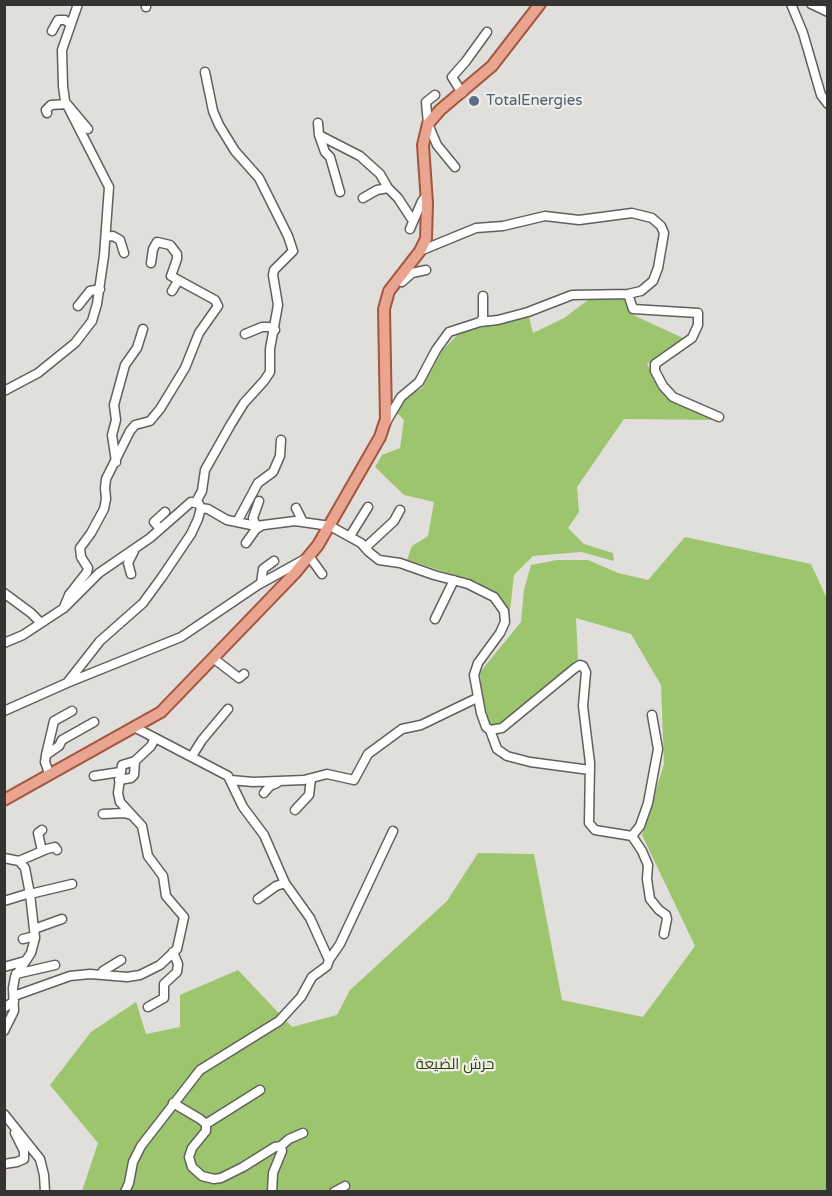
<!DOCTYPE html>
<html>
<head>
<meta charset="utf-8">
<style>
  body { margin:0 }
  #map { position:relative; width:832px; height:1196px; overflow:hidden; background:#e1dfdb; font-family:"Varela Round",sans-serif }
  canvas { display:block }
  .frame { position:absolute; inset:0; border:6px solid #353433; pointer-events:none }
</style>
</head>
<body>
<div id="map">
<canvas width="832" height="1196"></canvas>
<div class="frame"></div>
</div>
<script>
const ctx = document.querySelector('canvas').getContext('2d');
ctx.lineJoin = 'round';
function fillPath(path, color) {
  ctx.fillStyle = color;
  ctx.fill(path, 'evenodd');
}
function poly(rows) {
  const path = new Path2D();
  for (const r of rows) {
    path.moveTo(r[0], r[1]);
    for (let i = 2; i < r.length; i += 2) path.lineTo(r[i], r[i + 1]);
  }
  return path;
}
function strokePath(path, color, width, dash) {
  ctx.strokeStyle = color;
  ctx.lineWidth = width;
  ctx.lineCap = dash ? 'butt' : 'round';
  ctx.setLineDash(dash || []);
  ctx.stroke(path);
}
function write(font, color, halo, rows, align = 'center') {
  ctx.font = font + ' "Varela Round",Cairo,sans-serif';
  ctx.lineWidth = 4.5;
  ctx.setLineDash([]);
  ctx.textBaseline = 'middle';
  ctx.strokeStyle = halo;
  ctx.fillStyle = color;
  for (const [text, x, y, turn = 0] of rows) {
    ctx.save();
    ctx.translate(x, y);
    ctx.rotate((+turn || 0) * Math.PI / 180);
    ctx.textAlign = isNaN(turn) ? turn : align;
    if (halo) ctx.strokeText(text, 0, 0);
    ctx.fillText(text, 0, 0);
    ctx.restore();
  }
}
fillPath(poly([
  [622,296,631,314,685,339,647,364,665,397,719,420,624,419,577,487,579,512,568,528,584,544,613,553,614,561,581,552,533,556,514,575,509,619,503,601,477,582,407,560,412,546,428,536,434,502,404,495,375,467,382,455,400,448,404,420,397,413,406,398,422,388,441,352,459,333,528,313,533,333,564,318,588,300],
  [685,537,811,564,828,601,827,1191,82,1191,98,1143,50,1085,91,1032,136,1002,146,1034,180,1027,180,995,238,970,292,1027,337,1015,350,990,447,901,478,853,534,854,562,1000,643,1017,695,946,642,835,664,764,661,685,631,634,576,618,578,659,499,725,490,725,481,693,480,672,521,622,524,590,531,565,557,560,588,560,618,573,648,580]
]), '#9cc56e');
const minor = poly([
  [791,4,803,33,821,95,828,104],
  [811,4,828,12],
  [146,7,146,4],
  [52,31,58,20,65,20,70,24],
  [462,93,452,77,466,61,487,32],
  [435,95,426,102,428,124,437,145,455,167],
  [47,113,46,110,51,105,67,104,88,129],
  [318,123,319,135,360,156,380,174,388,188],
  [319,135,325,152,330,157,340,192],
  [363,198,377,190,388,188,398,198,413,221],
  [410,229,422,201,427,195],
  [106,237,113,236,120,240,124,253],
  [397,279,402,282,412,273,426,270],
  [172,291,178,281],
  [628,294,633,309,698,313,698,325,692,338,655,364,655,371,663,386,673,397,719,417],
  [78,306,90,291,100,289],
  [480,322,483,318,483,296],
  [245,334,262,327,269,327,275,330],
  [4,391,38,373,75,343,92,321,97,304,104,256,109,187,65,101,63,86,62,50,78,4],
  [385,424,401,397,419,382,436,350,449,332,480,322,498,320,528,312,572,295,628,294,641,291,653,281,658,268,664,233,661,226,652,218,632,213,579,220,545,216,503,226,476,228,420,251],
  [116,462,112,435,116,420,114,405,125,365,137,348,143,329],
  [196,502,202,491,205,470,231,424,244,403,264,381,270,372,270,349,278,305,273,275,274,270,293,251,288,236,259,178,235,151,219,125,213,111,205,72],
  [201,508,208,509,227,520,256,526,295,521,330,526,361,543,369,552,379,560,400,563,434,575,468,584,494,597,504,611,505,622,500,633,478,663,474,675,481,713,486,727,490,730,502,728,575,668,580,665,583,666,586,672,583,706,590,763,589,823,595,830,632,836,642,851,648,865,647,879,650,899,659,910,666,915,667,919,664,934],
  [296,508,303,522],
  [237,522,258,483,273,472,280,456,281,440],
  [256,526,253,518,259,501],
  [160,529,154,522,165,512],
  [350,536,368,507],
  [246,543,256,529,261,526],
  [366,547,394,521,400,510],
  [309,556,322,574],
  [131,574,128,563,134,551],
  [261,583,263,569,274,561],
  [4,593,31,613,41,623],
  [64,607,69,595,87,572,88,568,81,557,80,548,91,533,104,509,106,499,105,488,106,479,130,431,135,425,150,421,160,409,185,368,199,333,218,306,215,300,171,276,177,259,177,254,170,245,157,242,153,249,151,263],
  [435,619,454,580],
  [4,643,23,635,64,608,99,573,150,538,191,502,199,504,201,508,198,519,191,534,162,577,143,603,100,641,67,683,181,637,258,585,305,559],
  [213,658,239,678,244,674],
  [4,711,67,683],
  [490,730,497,749,507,756,530,762,590,770],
  [46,755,54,721,72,711],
  [192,756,202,740,228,709],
  [49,773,45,762,46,755,59,746,62,740,94,722],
  [94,776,120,772],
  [119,780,131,778,134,775,135,761],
  [231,780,253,782,304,780,327,774,354,780,368,754,402,729,421,725,477,698],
  [264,793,270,786,277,783],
  [295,810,309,795,311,779],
  [103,814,124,813,131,815],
  [632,836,640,826,648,803,658,749,652,715],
  [42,851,38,833,42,830],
  [4,858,19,861,25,868,30,894,35,938,31,953,15,977,13,988,14,1011,4,1031],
  [19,861,47,849,55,847,57,850],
  [30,894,72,884],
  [258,899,276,886,285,883],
  [4,901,30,893],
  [34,929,62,919],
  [23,939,35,936],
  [329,960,340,944,393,831],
  [4,967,25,961],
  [16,974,55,965],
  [101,975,103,971,121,960],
  [14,996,70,976,90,974,127,977,140,975,160,965,177,949,184,917,166,896,163,876,148,856,142,826,120,802,118,793,122,765,135,761,151,746,155,738],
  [148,1007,164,998,164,984,177,972,178,964,173,952],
  [4,1008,14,1001],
  [173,1103,200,1119,206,1124,206,1131,192,1148,189,1157,192,1167,202,1176,214,1179,221,1178,243,1167,275,1147,281,1146,282,1151,273,1173,272,1192],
  [4,1114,40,1159,44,1175,45,1192],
  [206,1124,260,1090],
  [281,1146,289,1139,303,1133],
  [4,1164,17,1162,24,1159,24,1151,15,1133],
  [125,1192,129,1183,133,1162,141,1146,200,1070,279,1021,301,997,312,977,327,966,329,960,310,918,285,883,264,835,243,807,228,776,136,728],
  [334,1192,345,1186]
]);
const major = poly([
  [4,800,161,712,295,573,318,545,380,437,386,419,384,309,389,291,420,251,426,239,427,203,423,145,428,124,440,110,492,66,540,4]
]);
strokePath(minor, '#62605c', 11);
strokePath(major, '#a2563f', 14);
strokePath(minor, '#fff', 8);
strokePath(major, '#eaa590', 10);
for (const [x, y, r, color] of [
  [474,101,6,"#5c6f8a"]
]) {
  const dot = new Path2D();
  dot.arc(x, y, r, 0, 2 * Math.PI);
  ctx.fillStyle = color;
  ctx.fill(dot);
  strokePath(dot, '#efede8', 2);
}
write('15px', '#4e5e75', '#efede8', [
  ["TotalEnergies",486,101]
], 'left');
write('15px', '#2b4500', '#efede8', [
  ["حرش الضيعة",455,1065]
]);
</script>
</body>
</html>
